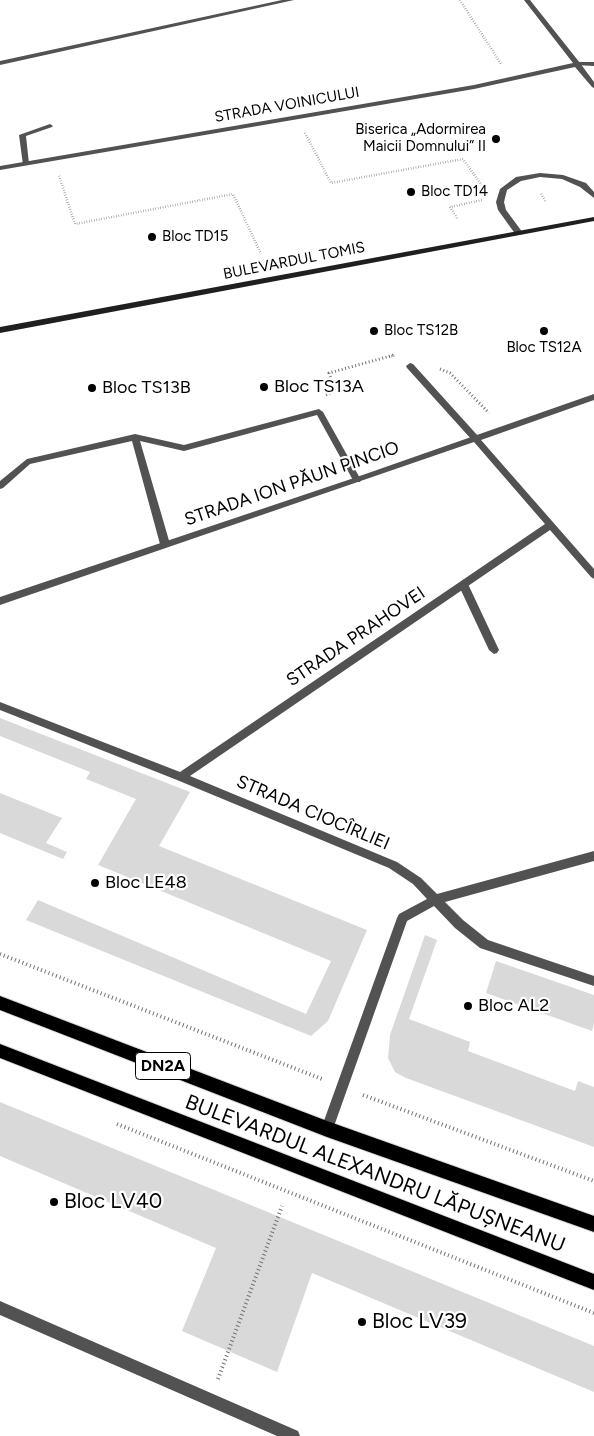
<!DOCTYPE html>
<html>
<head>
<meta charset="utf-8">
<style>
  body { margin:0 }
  canvas { display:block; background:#fff }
</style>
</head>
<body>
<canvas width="594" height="1436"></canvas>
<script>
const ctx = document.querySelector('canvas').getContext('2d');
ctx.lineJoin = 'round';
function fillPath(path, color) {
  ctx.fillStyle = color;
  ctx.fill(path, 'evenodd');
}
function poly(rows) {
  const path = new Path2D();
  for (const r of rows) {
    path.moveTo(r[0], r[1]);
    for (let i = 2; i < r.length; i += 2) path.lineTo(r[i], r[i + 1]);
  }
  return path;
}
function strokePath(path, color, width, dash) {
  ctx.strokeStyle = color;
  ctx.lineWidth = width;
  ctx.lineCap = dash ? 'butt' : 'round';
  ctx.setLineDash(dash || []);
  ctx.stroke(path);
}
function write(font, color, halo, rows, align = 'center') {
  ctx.font = font + ' Figtree,sans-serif';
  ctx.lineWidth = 4.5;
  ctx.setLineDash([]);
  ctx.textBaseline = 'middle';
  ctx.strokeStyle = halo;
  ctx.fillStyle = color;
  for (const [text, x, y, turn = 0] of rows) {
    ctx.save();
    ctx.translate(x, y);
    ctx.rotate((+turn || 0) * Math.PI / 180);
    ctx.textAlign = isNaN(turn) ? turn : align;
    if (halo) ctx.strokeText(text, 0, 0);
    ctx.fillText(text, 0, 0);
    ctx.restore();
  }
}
fillPath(poly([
  [0,718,190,792,159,846,367,930,328,1021,311,1036,26,920,38,900,306,1014,331,961,98,865,136,799,86,779,90,772,0,736],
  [0,793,62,818,46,843,67,852,63,859,0,833],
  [425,935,437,940,409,1019,470,1042,468,1051,575,1091,578,1081,594,1087,594,1147,406,1078,395,1072,388,1058,390,1035],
  [496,961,594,995,594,1023,592,1031,486,993],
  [0,1102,594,1346,594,1392,312,1273,277,1372,182,1331,216,1248,0,1156]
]), '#d9d9d9');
const primary = poly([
  [0,996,327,1121,594,1216,594,1232,327,1137,0,1010,0,996],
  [0,1044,594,1274,594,1290,0,1058,0,1044]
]);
strokePath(primary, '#dbdbdb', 2);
strokePath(poly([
  [460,0,501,64],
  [305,133,331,183,463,159,483,187],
  [59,176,75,224,233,194,261,254],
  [541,194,546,202],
  [457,218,450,207,482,200],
  [389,357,395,355]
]), '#747474', 2.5, [0.5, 2]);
strokePath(poly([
  [440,369,450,373,489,413],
  [326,395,335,391,329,373,394,355]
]), '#747474', 3, [1, 2.5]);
strokePath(poly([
  [0,954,322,1079],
  [363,1095,594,1181],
  [117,1124,594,1313],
  [218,1379,282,1206]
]), '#747474', 4, [1, 3]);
fillPath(poly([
  [578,62,594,62,594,66,576,65,575,64,578,62],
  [540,173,563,175,586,183,594,192,594,198,580,187,562,179,540,177,521,181,507,190,504,202,506,210,523,233,519,235,516,235,498,210,496,202,500,189,516,177,540,173],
  [410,363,413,364,478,436,478,440,472,440,407,368,406,366,410,363],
  [319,409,323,412,361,480,360,482,354,482,317,415,184,451,140,441,170,544,165,547,160,544,132,441,30,464,3,488,0,489,0,481,27,459,135,434,184,445,319,409],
  [463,580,468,584,499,650,497,653,494,654,489,650,458,584,463,580],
  [0,1301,298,1431,300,1436,277,1436,0,1315,0,1301]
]), '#525252');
fillPath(poly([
  [50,124,53,126,52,127,26,136,29,164,23,165,19,135,50,124]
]), '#525252');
fillPath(poly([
  [282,0,294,0,0,65,0,61,282,0],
  [524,0,530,0,580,63,594,82,594,88,592,87,575,67,474,89,0,170,0,166,474,85,573,63,524,0],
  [594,394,594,400,481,440,594,569,594,579,591,577,550,530,190,776,397,862,421,878,437,894,594,851,594,861,445,902,463,920,488,940,594,976,594,986,480,948,455,928,434,906,407,921,333,1129,331,1133,327,1135,323,1133,321,1129,397,918,399,914,427,899,413,884,389,868,177,780,0,710,0,702,180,772,545,524,474,442,0,605,0,597,354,478,594,394]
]), '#525252');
fillPath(poly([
  [594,217,594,221,0,333,0,327,594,217]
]), '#1f1f1f');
fillPath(primary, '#000');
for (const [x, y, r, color] of [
  [496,139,5,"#000"],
  [411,192,5,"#000"],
  [152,237,5,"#000"],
  [374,331,5,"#000"],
  [544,331,5,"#000"],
  [264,387,5,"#000"],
  [92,388,5,"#000"],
  [95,883,5,"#000"],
  [468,1006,5,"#000"],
  [54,1202,5,"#000"],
  [362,1322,5,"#000"]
]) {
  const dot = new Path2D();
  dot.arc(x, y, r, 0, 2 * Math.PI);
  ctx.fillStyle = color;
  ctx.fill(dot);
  strokePath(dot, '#fff', 2);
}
write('15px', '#000', '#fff', [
  ["STRADA VOINICULUI",287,105,-10],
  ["BULEVARDUL TOMIS",294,261,-11]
]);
write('15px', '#000', '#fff', [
  ["Biserica „Adormirea",486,130,"right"],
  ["Maicii Domnului” II",486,147,"right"],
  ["Bloc TD14",421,192],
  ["Bloc TD15",162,237],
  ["Bloc TS12B",384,331],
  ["Bloc TS12A",544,348,"center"]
], 'left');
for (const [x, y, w] of [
  [163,1066,55]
]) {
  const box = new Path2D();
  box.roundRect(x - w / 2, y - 13.5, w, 27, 4);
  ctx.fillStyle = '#fff';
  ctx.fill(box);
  strokePath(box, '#000', 1);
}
write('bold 16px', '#000', null, [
  ["DN2A",163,1066]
]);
write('18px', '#000', '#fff', [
  ["Bloc TS13A",274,387],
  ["Bloc TS13B",102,388],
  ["Bloc LE48",105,883],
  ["Bloc AL2",478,1006]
], 'left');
write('18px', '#000', '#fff', [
  ["STRADA ION PĂUN PINCIO",292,484,-19],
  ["STRADA PRAHOVEI",356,637,-34],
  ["STRADA CIOCÎRLIEI",313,813,23]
]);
write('21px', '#000', '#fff', [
  ["BULEVARDUL ALEXANDRU LĂPUȘNEANU",375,1174,21]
]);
write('21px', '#000', '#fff', [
  ["Bloc LV40",64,1202],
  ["Bloc LV39",372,1322]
], 'left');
</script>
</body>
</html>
